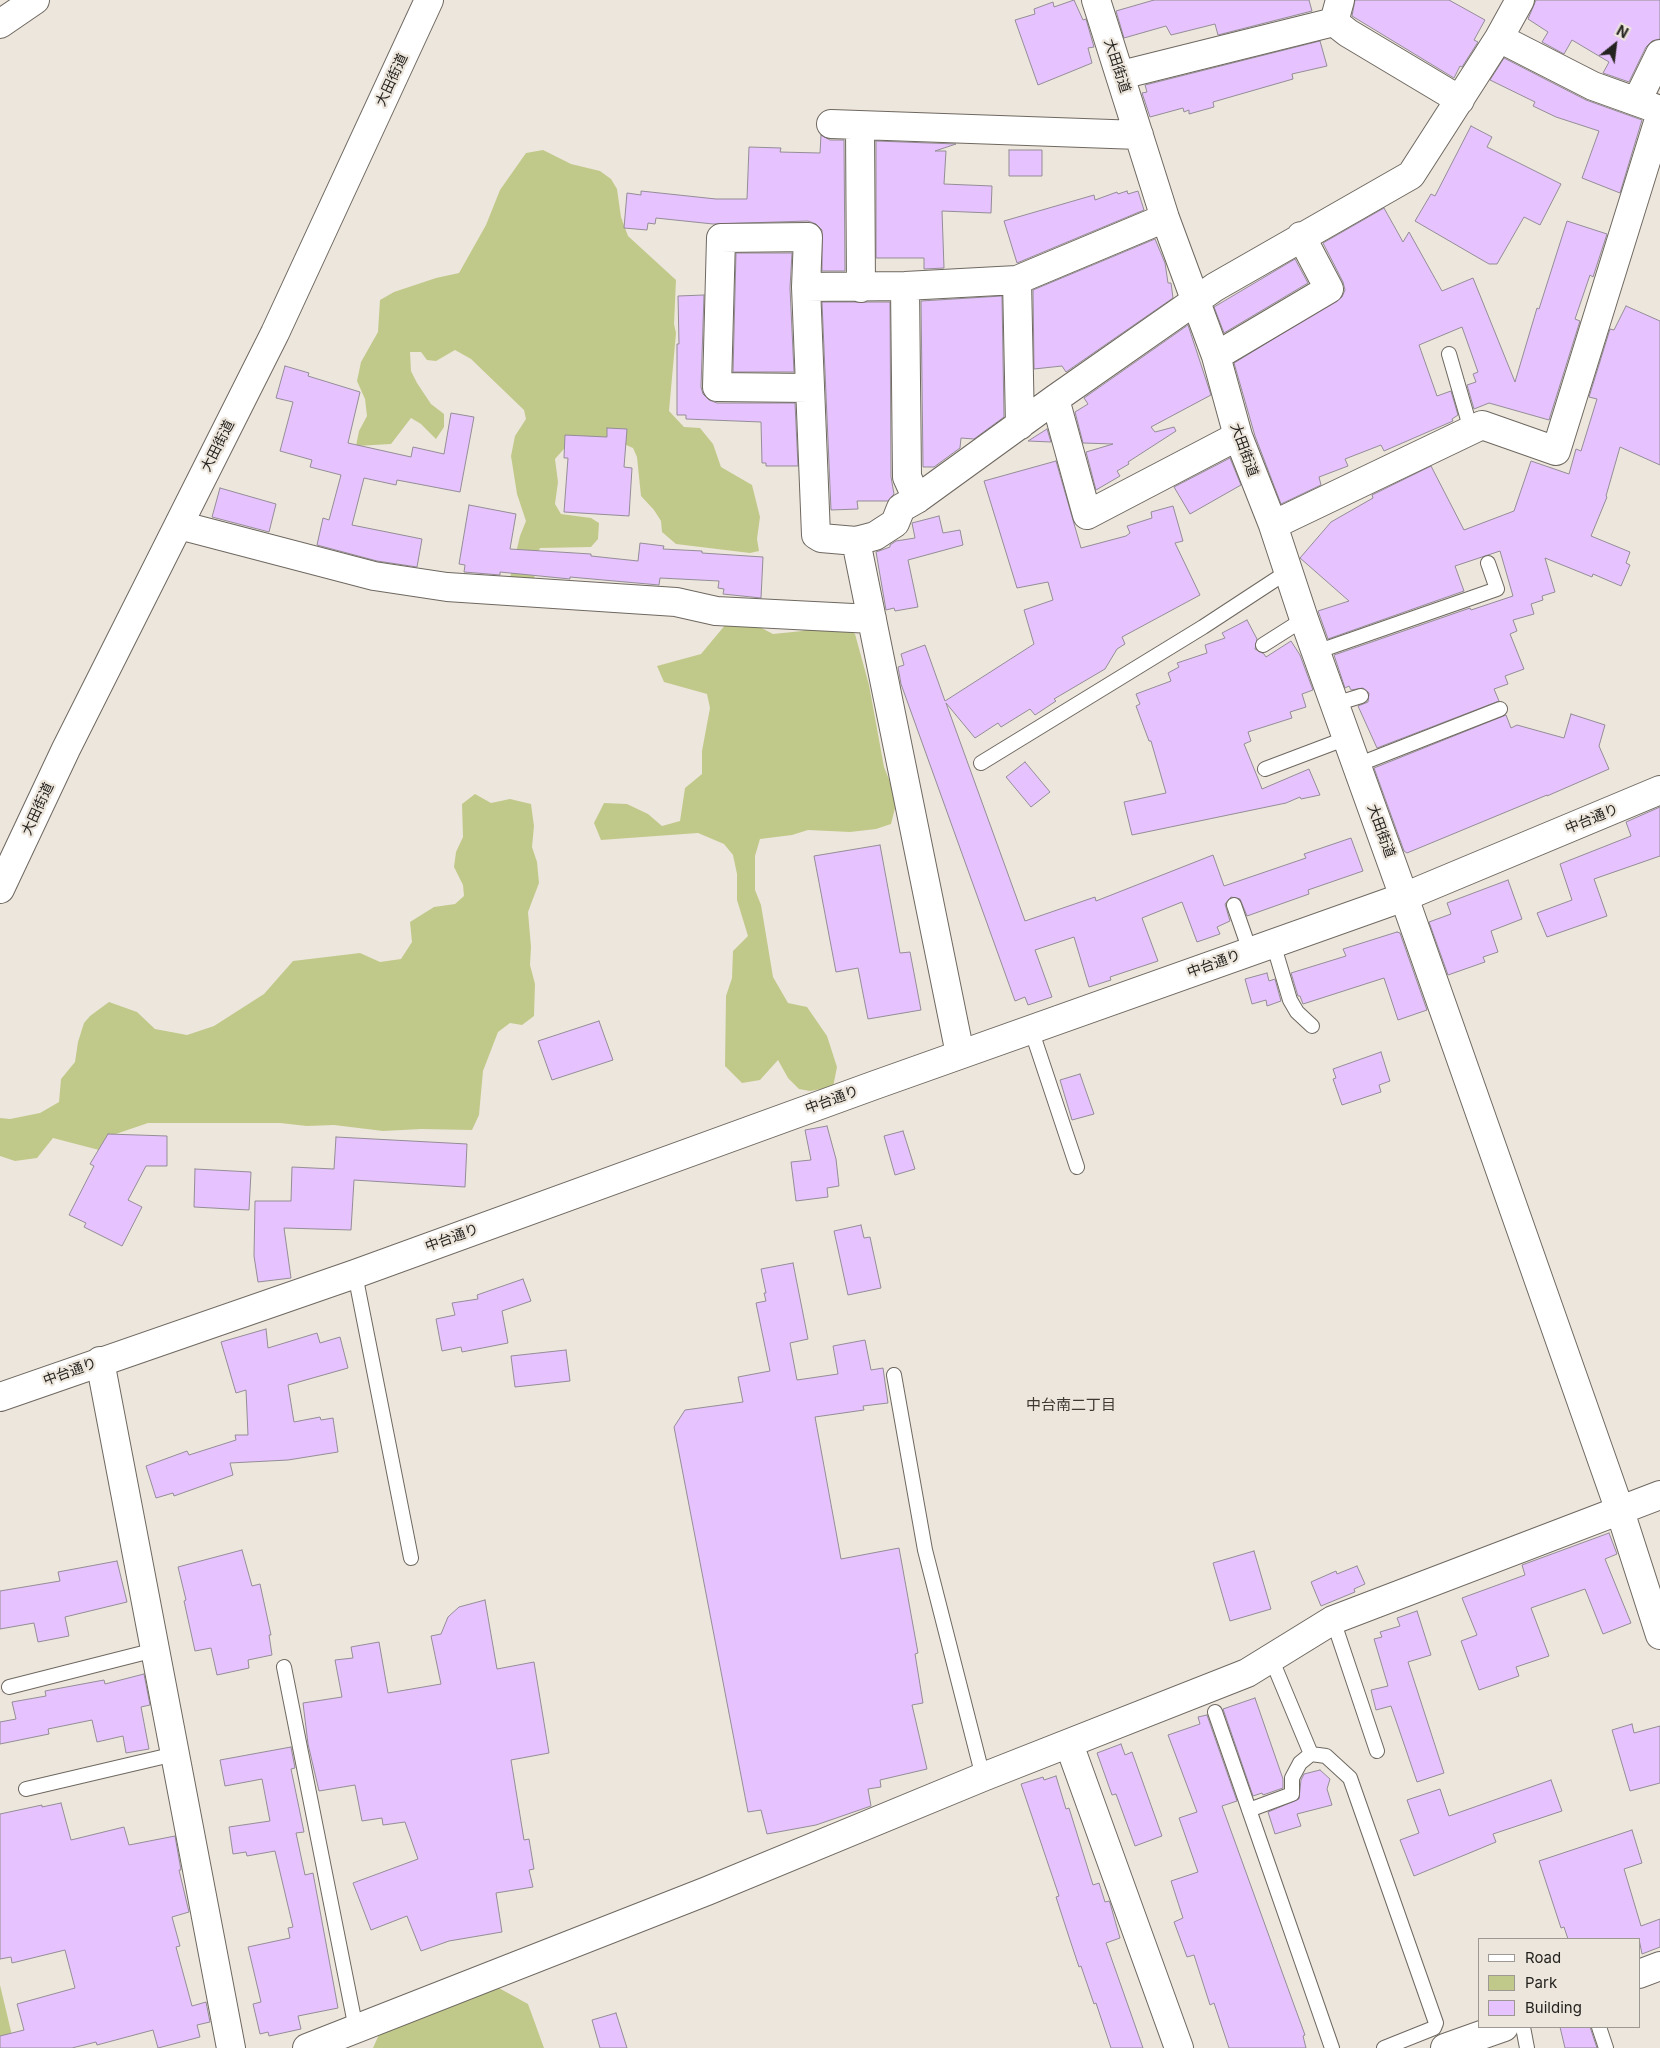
<!DOCTYPE html>
<html>
<head>
<meta charset="utf-8">
<style>
  body { margin:0 }
  #map { position:relative; width:1660px; height:2048px; overflow:hidden; background:#ede6dd; font-family:Inter,sans-serif }
  canvas { display:block }
  .legend { position:absolute; left:1478px; top:1938px; width:162px; height:90px; box-sizing:border-box; background:#ede6dd; border:1px solid #9d9891; margin:0; padding:6px 9px; list-style:none; font-size:15px; color:#25231f }
  .legend li { display:flex; align-items:center; gap:10px; height:25px }
  .legend b { width:25px; border:1px solid #9d9891 }
  .north { position:absolute; left:1590px; top:20px; width:50px; height:50px; -webkit-text-stroke:4px #ede6dd; paint-order:stroke; rotate:29deg; font-size:14px; font-weight:700; line-height:20px; text-align:center; color:#25231f }
  .north::after { content:''; display:block; margin:auto; width:18px; height:22px; background:#25231f; clip-path:polygon(50% 0,100% 100%,50% 72%,0 100%) }
</style>
</head>
<body>
<div id="map">
<canvas width="1660" height="2048"></canvas>
<ul class="legend">
<li><b style="height:6px;background:#fff"></b>Road</li>
<li><b style="height:14px;background:#c1c98a"></b>Park</li>
<li><b style="height:14px;background:#e6c2fe"></b>Building</li>
</ul>
<div class="north">N</div>
</div>
<script>
const ctx = document.querySelector('canvas').getContext('2d');
ctx.lineJoin = 'round';
function fillPath(path, color) {
  ctx.fillStyle = color;
  ctx.fill(path, 'evenodd');
}
function poly(rows) {
  const path = new Path2D();
  for (const r of rows) {
    path.moveTo(r[0], r[1]);
    for (let i = 2; i < r.length; i += 2) path.lineTo(r[i], r[i + 1]);
  }
  return path;
}
function strokePath(path, color, width, dash) {
  ctx.strokeStyle = color;
  ctx.lineWidth = width;
  ctx.lineCap = dash ? 'butt' : 'round';
  ctx.setLineDash(dash || []);
  ctx.stroke(path);
}
function write(font, color, halo, rows, align = 'center') {
  ctx.font = font + ' Inter,"Noto Sans JP",sans-serif';
  ctx.lineWidth = 4.5;
  ctx.setLineDash([]);
  ctx.textBaseline = 'middle';
  ctx.strokeStyle = halo;
  ctx.fillStyle = color;
  for (const [text, x, y, turn = 0] of rows) {
    ctx.save();
    ctx.translate(x, y);
    ctx.rotate((+turn || 0) * Math.PI / 180);
    ctx.textAlign = isNaN(turn) ? turn : align;
    if (halo) ctx.strokeText(text, 0, 0);
    ctx.fillText(text, 0, 0);
    ctx.restore();
  }
}
fillPath(poly([
  [543,150,571,164,600,171,611,179,617,189,621,217,628,236,676,280,674,324,676,333,669,411,684,427,700,428,713,444,721,467,752,485,760,517,757,539,759,551,750,553,676,544,662,532,661,521,654,510,641,496,637,457,633,448,617,441,570,442,555,459,558,482,555,504,561,514,591,518,599,523,598,539,591,547,540,548,536,557,534,582,510,578,520,536,526,521,517,494,511,456,515,436,526,419,524,410,471,359,455,350,436,361,427,360,421,352,410,352,411,371,417,383,431,404,444,414,444,427,436,439,421,424,411,418,391,444,356,446,359,431,367,416,365,399,357,381,361,362,378,332,380,300,394,292,436,278,459,273,486,225,500,190,526,153],
  [752,623,773,634,802,631,827,624,842,625,855,634,869,685,884,767,892,787,895,808,891,824,876,829,850,832,808,830,792,835,760,839,755,856,755,890,761,905,773,977,788,1003,807,1007,827,1036,837,1067,833,1087,810,1091,799,1089,788,1078,778,1060,760,1080,742,1083,725,1066,726,996,732,978,733,951,748,936,737,900,737,874,733,855,724,844,698,833,601,840,594,823,604,803,627,804,648,814,662,826,680,821,685,788,702,774,702,751,710,708,707,694,664,682,657,666,701,654,726,624],
  [475,794,491,803,510,799,531,804,534,826,532,847,537,862,539,883,528,912,531,947,530,965,535,984,534,1016,522,1025,510,1023,498,1032,483,1071,479,1115,472,1130,421,1129,383,1131,334,1125,307,1126,280,1123,148,1123,107,1137,99,1150,53,1138,37,1158,15,1161,0,1156,0,1118,10,1119,40,1113,59,1102,61,1079,75,1062,78,1042,84,1023,90,1016,109,1002,137,1012,155,1029,187,1035,214,1026,264,994,293,961,360,953,380,962,401,959,412,942,410,922,434,907,455,904,464,896,463,885,454,867,456,852,463,837,462,804],
  [0,1985,15,2048,0,2048],
  [497,1987,528,2004,544,2048,373,2048,381,2030]
]), '#c1c98a');
const building = poly([
  [1074,0,1083,20,1086,19,1094,47,1088,48,1092,63,1038,85,1015,20,1035,14,1034,9,1053,2,1054,7,1074,0],
  [1154,0,1309,0,1312,11,1218,35,1215,24,1171,35,1166,26,1124,38,1116,11,1154,0],
  [1449,0,1485,20,1474,40,1478,42,1462,67,1460,66,1454,78,1352,16,1355,0,1449,0],
  [1536,0,1660,0,1660,39,1652,41,1646,47,1629,82,1603,73,1609,62,1572,40,1564,54,1542,42,1548,32,1528,19,1536,0],
  [1320,41,1327,66,1292,74,1293,79,1213,102,1214,107,1189,114,1189,110,1184,112,1183,108,1150,117,1142,93,1147,92,1145,85,1320,41],
  [1504,58,1586,100,1642,120,1620,193,1582,178,1599,131,1556,117,1533,106,1535,102,1490,80,1504,58],
  [1471,126,1492,137,1487,147,1561,184,1540,225,1524,217,1497,264,1489,264,1415,221,1431,194,1435,196,1471,126],
  [821,135,830,140,844,140,845,271,822,271,822,230,816,224,808,221,713,224,656,218,655,224,648,223,647,230,624,228,627,193,641,195,641,191,716,199,747,199,749,147,781,148,780,152,820,153,821,135],
  [876,141,956,144,935,151,946,151,944,184,992,186,991,213,942,211,944,268,924,269,924,258,876,258,876,141],
  [1009,150,1042,150,1042,176,1009,176,1009,150],
  [1127,191,1128,194,1138,191,1144,210,1017,263,1004,221,1094,195,1095,200,1117,192,1118,194,1127,191],
  [1384,208,1403,242,1409,232,1442,291,1473,278,1515,382,1537,308,1539,309,1567,221,1607,234,1593,277,1590,275,1575,319,1580,321,1549,420,1489,403,1474,409,1467,385,1476,382,1473,374,1478,372,1462,327,1419,345,1437,396,1451,391,1458,415,1452,419,1453,421,1384,451,1381,445,1345,459,1348,466,1319,477,1321,485,1281,504,1255,436,1234,363,1342,297,1345,290,1343,282,1323,243,1384,208],
  [1155,239,1165,263,1168,283,1171,283,1173,298,1066,372,1062,366,1034,369,1033,290,1155,239],
  [736,253,792,253,790,288,794,372,733,372,736,253],
  [1295,259,1308,283,1224,333,1214,307,1295,259],
  [704,295,701,387,703,394,709,400,717,403,795,403,798,466,766,466,766,463,762,463,761,422,686,419,686,415,677,415,677,344,679,344,678,296,704,295],
  [1002,296,1004,417,974,439,961,438,960,448,934,467,923,467,921,301,1002,296],
  [822,302,890,302,891,477,894,494,888,501,857,501,858,509,831,510,822,302],
  [1626,306,1660,321,1660,465,1620,447,1606,496,1607,497,1591,536,1630,552,1626,563,1630,565,1621,586,1593,574,1592,577,1545,558,1555,592,1542,596,1543,600,1531,604,1534,614,1513,620,1517,631,1510,634,1524,669,1505,676,1508,684,1494,689,1499,701,1377,748,1358,706,1368,702,1369,693,1363,688,1351,690,1349,686,1345,688,1334,655,1470,608,1471,610,1513,596,1500,551,1455,566,1464,591,1328,639,1318,611,1349,601,1300,558,1331,522,1373,498,1372,495,1431,466,1464,530,1514,511,1531,461,1569,474,1576,449,1581,451,1597,399,1589,397,1610,329,1614,330,1626,306],
  [1188,325,1211,395,1151,427,1155,432,1174,427,1176,431,1128,462,1129,464,1117,471,1120,476,1096,490,1086,452,1113,444,1083,443,1075,412,1088,404,1084,398,1188,325],
  [285,366,309,373,308,376,360,392,348,443,411,457,413,447,444,454,451,413,474,417,460,492,397,480,396,485,364,478,352,525,422,539,417,567,377,561,317,545,323,518,329,520,341,475,310,467,312,460,280,451,293,402,276,398,285,366],
  [607,428,627,429,624,467,632,468,629,516,564,512,568,458,564,458,565,435,607,437,607,428],
  [1047,429,1051,442,1028,441,1047,429],
  [1230,458,1241,485,1190,514,1174,487,1230,458],
  [1056,461,1081,548,1126,536,1130,533,1127,526,1152,518,1151,512,1173,506,1183,541,1175,543,1200,595,1122,637,1125,644,1117,649,1105,669,1054,699,1056,701,1035,715,1030,709,1001,727,998,723,975,738,946,703,1025,921,1095,897,1096,901,1213,855,1224,886,1306,858,1304,854,1351,838,1363,871,1308,890,1309,894,1247,916,1240,899,1231,897,1225,904,1230,921,1217,927,1220,934,1197,942,1182,902,1142,918,1158,961,1110,977,1111,980,1089,987,1074,937,1035,950,1052,997,1028,1005,1025,997,1015,1001,901,684,898,667,904,665,901,654,925,645,945,701,1034,644,1024,610,1053,600,1048,582,1017,588,984,481,1056,461],
  [220,488,276,504,269,532,212,517,220,488],
  [469,505,516,514,510,549,591,554,591,556,638,561,640,543,664,546,663,549,702,551,702,553,763,557,761,598,723,594,724,589,718,588,719,581,660,578,659,585,570,577,570,579,500,572,500,575,464,572,465,565,459,564,469,505],
  [939,516,943,533,960,530,963,545,908,560,918,607,895,611,894,608,886,610,876,552,890,547,890,545,896,541,915,538,912,523,939,516],
  [1247,620,1257,639,1255,649,1264,654,1266,657,1291,641,1300,655,1313,690,1302,694,1306,707,1290,712,1292,718,1248,732,1251,741,1244,744,1259,781,1262,789,1309,769,1320,795,1301,799,1300,797,1286,803,1132,835,1124,802,1166,793,1151,741,1149,741,1136,706,1140,704,1136,694,1171,681,1168,673,1179,667,1177,663,1207,653,1205,645,1225,638,1222,633,1247,620],
  [1571,714,1605,725,1599,746,1609,769,1547,796,1547,795,1407,853,1404,851,1374,768,1506,715,1511,728,1517,725,1564,738,1571,714],
  [1025,762,1050,792,1031,807,1006,777,1025,762],
  [1660,807,1660,856,1594,879,1607,916,1547,937,1537,913,1572,900,1560,864,1631,836,1626,822,1660,807],
  [880,845,900,953,910,952,921,1010,868,1019,858,968,836,972,814,856,880,845],
  [1508,880,1522,919,1491,931,1498,952,1483,957,1485,962,1448,975,1429,922,1451,914,1447,903,1508,880],
  [1397,932,1400,933,1427,1010,1398,1020,1384,978,1303,1004,1300,996,1298,996,1291,973,1346,956,1343,949,1397,932],
  [1267,973,1269,981,1275,979,1281,1001,1267,1006,1266,1000,1252,1004,1245,979,1267,973],
  [599,1021,613,1060,552,1080,538,1041,599,1021],
  [1381,1052,1390,1081,1379,1085,1381,1092,1342,1105,1333,1079,1336,1078,1333,1069,1381,1052],
  [1080,1074,1094,1114,1072,1120,1060,1080,1080,1074],
  [827,1126,836,1159,839,1186,827,1188,828,1197,796,1201,791,1162,811,1160,805,1130,827,1126],
  [903,1131,915,1169,895,1175,884,1136,903,1131],
  [108,1134,167,1136,167,1166,146,1166,128,1200,142,1207,122,1246,84,1227,86,1223,69,1215,94,1166,90,1164,108,1134],
  [336,1137,467,1144,465,1187,354,1180,351,1230,284,1228,291,1278,258,1282,254,1256,255,1201,291,1201,292,1167,334,1169,336,1137],
  [195,1169,251,1172,249,1210,194,1207,195,1169],
  [861,1225,864,1238,870,1237,881,1288,848,1295,834,1231,861,1225],
  [793,1263,808,1339,790,1343,797,1380,838,1374,833,1346,865,1340,871,1370,883,1368,888,1403,863,1406,864,1410,815,1417,841,1559,899,1548,918,1653,915,1654,923,1703,912,1705,927,1769,880,1780,881,1787,868,1789,871,1806,816,1825,767,1834,761,1810,748,1812,674,1427,685,1410,743,1402,738,1377,770,1371,756,1303,766,1301,764,1293,766,1293,761,1269,793,1263],
  [523,1279,531,1301,502,1311,508,1343,462,1352,461,1347,442,1351,436,1319,455,1315,452,1303,478,1299,477,1295,523,1279],
  [266,1329,268,1348,317,1333,320,1343,340,1337,348,1368,288,1385,294,1422,320,1417,321,1420,333,1418,338,1452,288,1460,230,1463,233,1475,174,1496,173,1493,156,1498,146,1466,187,1451,189,1455,236,1440,235,1435,248,1435,246,1390,236,1393,221,1342,266,1329],
  [566,1350,570,1381,515,1387,511,1356,566,1350],
  [1609,1533,1617,1554,1605,1559,1631,1623,1603,1634,1585,1589,1531,1608,1549,1656,1516,1667,1519,1676,1479,1690,1461,1641,1477,1635,1462,1598,1525,1575,1522,1565,1609,1533],
  [242,1550,252,1586,260,1584,271,1635,269,1635,272,1655,248,1660,249,1668,217,1675,211,1648,195,1651,184,1601,186,1600,178,1567,242,1550],
  [1254,1551,1271,1609,1230,1621,1213,1563,1254,1551],
  [117,1561,127,1602,65,1617,69,1636,38,1642,34,1623,0,1629,0,1591,60,1581,58,1572,117,1561],
  [1357,1566,1365,1584,1354,1589,1355,1592,1321,1606,1311,1582,1336,1571,1337,1574,1357,1566],
  [485,1600,497,1669,534,1662,549,1753,511,1760,524,1840,529,1839,534,1869,529,1870,533,1887,496,1893,502,1932,449,1941,421,1951,407,1916,371,1930,353,1883,418,1859,405,1822,383,1825,382,1818,362,1821,355,1785,319,1791,308,1744,303,1703,342,1697,335,1660,353,1658,351,1647,379,1642,388,1693,441,1684,431,1636,441,1634,448,1617,459,1607,485,1600],
  [1417,1611,1431,1655,1408,1662,1444,1773,1417,1782,1391,1706,1376,1710,1371,1690,1388,1686,1374,1639,1382,1637,1380,1632,1400,1626,1397,1618,1417,1611],
  [144,1674,150,1705,141,1707,149,1749,126,1753,123,1736,97,1742,92,1720,48,1729,49,1734,0,1744,0,1722,16,1719,12,1702,46,1696,45,1691,104,1680,105,1684,144,1674],
  [1255,1698,1283,1779,1283,1788,1263,1795,1262,1793,1253,1796,1223,1709,1255,1698],
  [1207,1715,1237,1801,1222,1806,1294,2005,1305,2035,1303,2036,1306,2048,1229,2048,1214,2003,1210,2005,1194,1955,1187,1957,1174,1922,1183,1918,1171,1881,1198,1872,1179,1818,1197,1812,1168,1735,1200,1724,1198,1717,1207,1715],
  [1632,1724,1634,1733,1660,1726,1660,1783,1630,1791,1612,1730,1632,1724],
  [1121,1744,1125,1755,1132,1752,1162,1836,1135,1846,1116,1794,1112,1795,1097,1753,1121,1744],
  [291,1747,295,1768,291,1769,304,1832,296,1833,305,1875,313,1873,338,2008,298,2016,301,2029,269,2036,268,2032,260,2034,253,2004,261,2002,248,1947,290,1938,288,1928,293,1927,275,1851,247,1856,246,1852,233,1854,229,1827,270,1821,262,1779,225,1786,220,1760,291,1747],
  [1320,1770,1330,1779,1327,1789,1332,1805,1297,1814,1301,1826,1275,1834,1268,1812,1299,1799,1301,1780,1304,1774,1320,1770],
  [1056,1776,1066,1809,1069,1808,1093,1885,1099,1883,1105,1902,1109,1901,1110,1903,1120,1938,1106,1943,1143,2048,1111,2048,1096,2003,1094,2004,1081,1966,1079,1967,1069,1937,1056,1897,1059,1896,1021,1784,1043,1777,1044,1780,1056,1776],
  [1551,1780,1562,1811,1493,1834,1496,1842,1414,1876,1400,1840,1419,1833,1407,1800,1440,1789,1449,1816,1551,1780],
  [61,1803,71,1840,124,1827,129,1845,175,1836,181,1870,179,1870,189,1912,172,1917,180,1946,176,1947,192,2006,206,2002,210,2022,197,2025,200,2037,158,2048,153,2030,97,2045,96,2042,72,2048,0,2048,0,2036,24,2030,17,2004,75,1988,65,1950,12,1963,11,1957,0,1959,0,1814,42,1805,42,1807,61,1803],
  [1632,1830,1642,1863,1624,1869,1641,1926,1660,1919,1660,1947,1642,1954,1639,1939,1568,1939,1564,1927,1561,1928,1539,1861,1632,1830],
  [616,2013,627,2048,600,2048,592,2020,616,2013],
  [1560,2027,1590,2027,1597,2048,1565,2048,1560,2027]
]);
fillPath(building, '#e6c2fe');
strokePath(building, '#938d96', 1);
const lane = poly([
  [1449,354,1471,430],
  [1263,645,1304,619],
  [1316,652,1497,589,1488,563],
  [1335,704,1361,696],
  [981,763,1203,627,1287,572],
  [1357,765,1500,709],
  [1265,769,1347,738],
  [1234,905,1250,951],
  [1273,943,1290,1000,1297,1012,1312,1026],
  [1031,1029,1077,1167],
  [355,1274,411,1558],
  [894,1375,925,1550,983,1777],
  [1333,1620,1377,1751],
  [1271,1658,1311,1754,1326,1756,1350,1778,1436,2023,1434,2028,1384,2048],
  [284,1667,356,2029],
  [9,1687,155,1650],
  [1215,1712,1332,2048],
  [26,1789,175,1754],
  [1249,1810,1292,1794,1292,1778,1300,1763,1311,1754],
  [1523,2027,1527,2048],
  [1599,2027,1606,2048]
]);
const street = poly([
  [1096,0,1165,218,1216,356,1238,436,1273,525,1304,619,1404,897,1620,1511,1660,1635],
  [1334,22,1348,33,1460,100],
  [0,24,35,0],
  [1499,38,1593,86,1660,110],
  [1121,75,1334,22,1340,0],
  [1637,101,1660,54],
  [831,124,1139,135],
  [860,126,861,288],
  [1165,218,1017,280,905,286,806,287,816,535,821,538,856,541,875,536,895,523,901,508,917,499,1055,399,1215,287,1411,175,1499,38,1520,0],
  [1017,280,1020,425],
  [905,286,907,477,917,499],
  [806,287,808,237,721,238,717,387,809,388],
  [1216,356,1329,289,1301,236],
  [1055,399,1087,515,1238,436],
  [179,525,374,576,447,587,676,602,716,611,872,619],
  [1273,525,1482,425,1556,451,1660,116],
  [856,541,960,1054],
  [0,889,66,749,275,333,429,0],
  [100,1361,231,2048],
  [1069,1744,1179,2048],
  [1639,1974,1660,1966],
  [307,2048,707,1891,983,1777,1247,1673,1333,1620,1660,1495],
  [1445,2048,1504,2027]
]);
const secondary = poly([
  [0,1397,355,1274,875,1085,1404,897,1660,790]
]);
strokePath(lane, '#6e6860', 16);
strokePath(street, '#6e6860', 30);
strokePath(secondary, '#6e6860', 30);
strokePath(lane, '#fff', 14);
strokePath(street, '#fff', 28);
strokePath(secondary, '#fff', 28);
write('14px', '#25231f', '#ede6dd', [
  ["大田街道",1117,66,72],
  ["大田街道",392,80,-65],
  ["大田街道",218,446,-63],
  ["大田街道",1244,450,70],
  ["大田街道",38,809,-65],
  ["中台通り",1592,819,-22],
  ["大田街道",1381,831,70],
  ["中台通り",1214,964,-20],
  ["中台通り",832,1100,-20],
  ["中台通り",452,1238,-20],
  ["中台通り",70,1372,-20]
]);
write('15px', '#3d3831', '#ede6dd', [
  ["中台南二丁目",1071,1405]
]);
</script>
</body>
</html>
